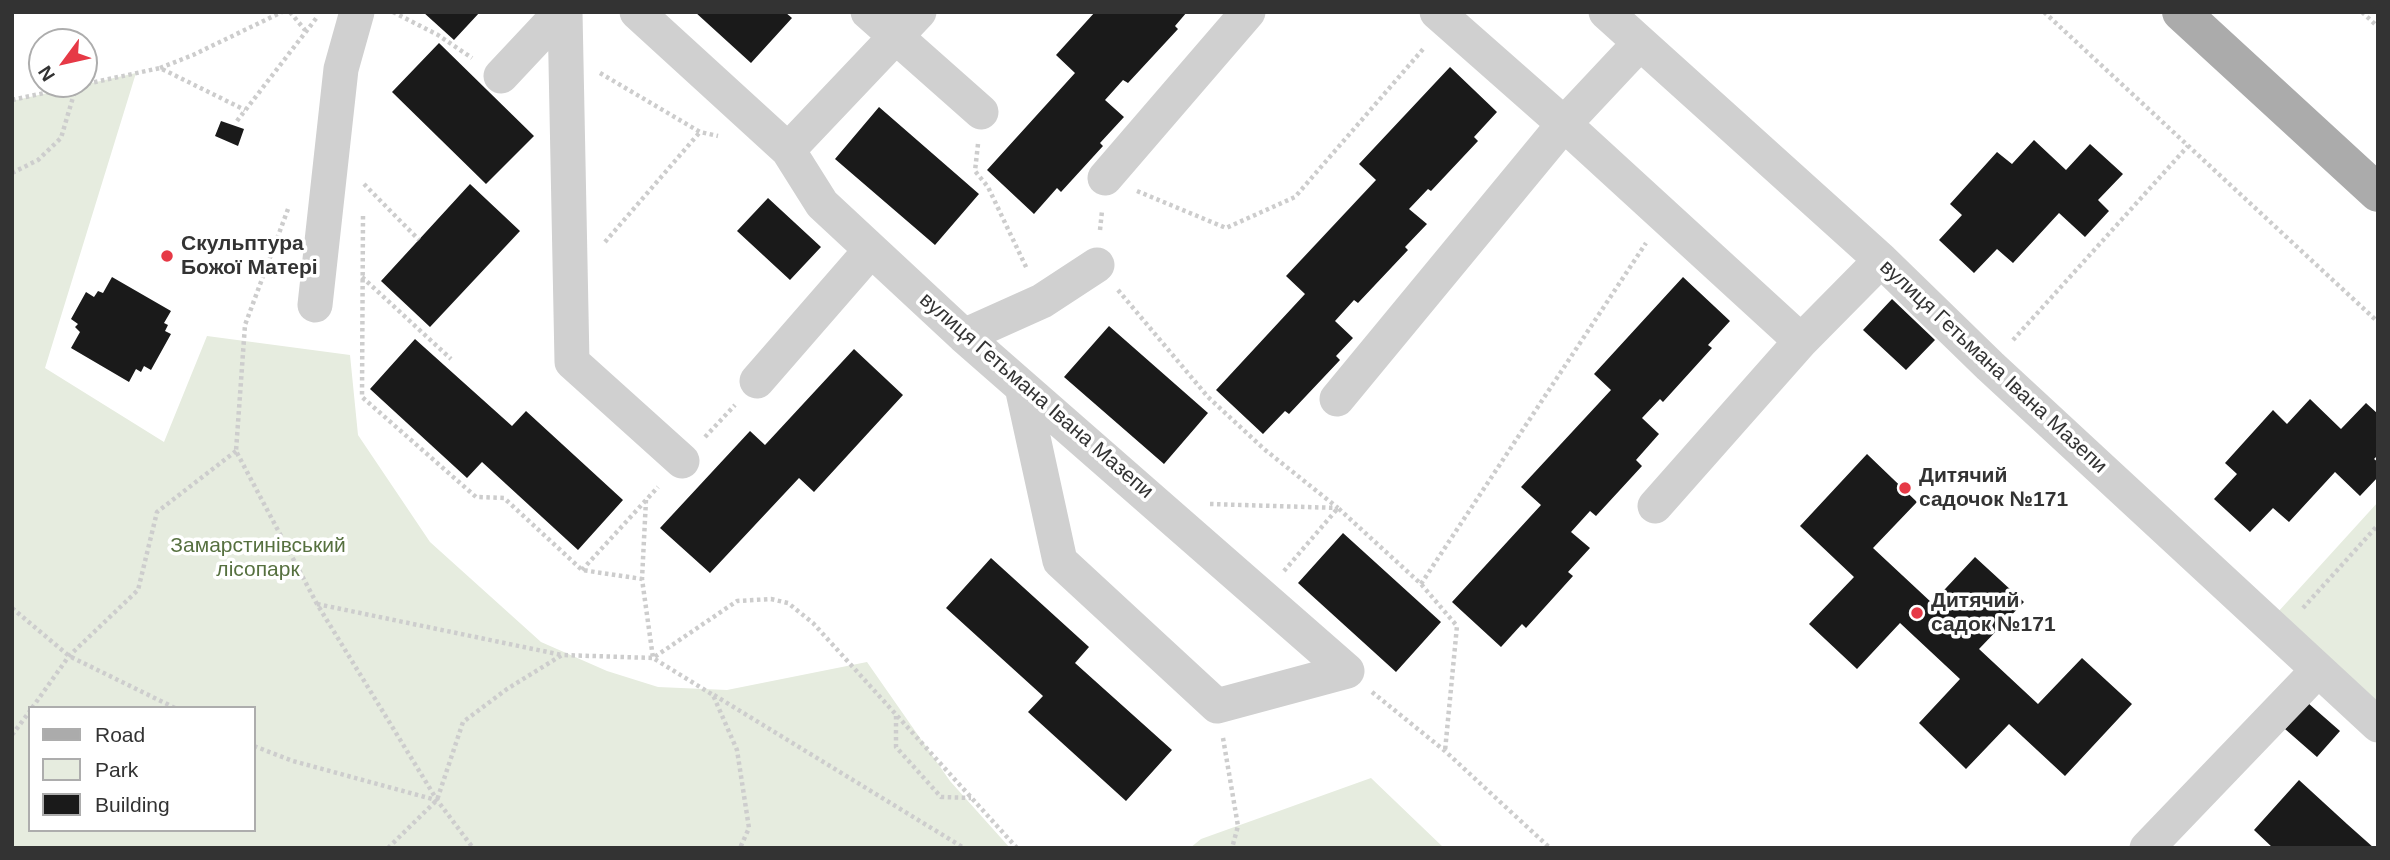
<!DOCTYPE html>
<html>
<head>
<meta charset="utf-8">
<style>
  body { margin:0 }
  #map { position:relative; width:2390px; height:860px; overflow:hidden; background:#fff; font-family:Helvetica,sans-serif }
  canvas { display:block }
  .frame { position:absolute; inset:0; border:14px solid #333; pointer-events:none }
  .legend { position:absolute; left:28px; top:706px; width:228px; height:126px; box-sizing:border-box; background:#fff; border:2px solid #adadad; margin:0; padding:9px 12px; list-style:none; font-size:21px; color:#333 }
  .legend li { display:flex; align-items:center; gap:14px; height:35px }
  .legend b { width:35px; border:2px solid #adadad }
  .north { position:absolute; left:28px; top:28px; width:70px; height:70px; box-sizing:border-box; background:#fff; border:2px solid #adadad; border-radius:50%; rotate:237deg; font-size:19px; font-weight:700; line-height:28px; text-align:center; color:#333 }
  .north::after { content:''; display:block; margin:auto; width:24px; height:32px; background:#e63946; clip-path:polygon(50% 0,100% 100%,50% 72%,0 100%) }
</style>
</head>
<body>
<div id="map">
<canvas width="2390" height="860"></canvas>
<div class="frame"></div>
<ul class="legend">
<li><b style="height:9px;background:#ababab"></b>Road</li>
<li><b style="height:19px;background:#e6ecdf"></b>Park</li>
<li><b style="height:19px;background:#1a1a1a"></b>Building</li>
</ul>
<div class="north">N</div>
</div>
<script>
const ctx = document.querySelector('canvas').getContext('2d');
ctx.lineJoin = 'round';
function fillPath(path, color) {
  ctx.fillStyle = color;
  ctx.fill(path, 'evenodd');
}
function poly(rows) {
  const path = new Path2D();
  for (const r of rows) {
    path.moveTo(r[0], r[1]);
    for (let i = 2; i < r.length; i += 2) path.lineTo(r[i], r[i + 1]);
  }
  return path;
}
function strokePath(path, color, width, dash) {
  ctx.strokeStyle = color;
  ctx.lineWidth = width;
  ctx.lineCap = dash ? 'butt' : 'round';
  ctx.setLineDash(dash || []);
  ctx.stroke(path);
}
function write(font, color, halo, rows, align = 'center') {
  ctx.font = font + ' Helvetica,sans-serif';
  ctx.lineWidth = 7;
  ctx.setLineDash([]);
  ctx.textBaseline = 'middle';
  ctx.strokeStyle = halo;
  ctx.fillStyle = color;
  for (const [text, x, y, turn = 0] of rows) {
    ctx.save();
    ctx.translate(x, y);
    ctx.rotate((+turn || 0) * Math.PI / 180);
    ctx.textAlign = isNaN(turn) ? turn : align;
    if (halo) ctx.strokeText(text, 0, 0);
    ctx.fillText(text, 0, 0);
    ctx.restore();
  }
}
fillPath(poly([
  [136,73,45,368,164,442,207,336,350,355,358,435,430,542,541,642,607,671,658,687,727,690,867,662,950,781,1010,848,12,848,12,101],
  [30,708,254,708,254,830,30,830],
  [2378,502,2378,704,2278,612],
  [1371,778,1444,848,1190,848,1201,839]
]), '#e6ecdf');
fillPath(poly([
  [423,12,480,12,454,40],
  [695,12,785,12,792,18,751,63],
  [1095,12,1187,12,1175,26,1178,29,1128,83,1123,80,1105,100,1124,117,1100,143,1103,146,1061,192,1057,188,1034,214,987,170,1075,73,1056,55],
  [439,43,534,136,486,184,392,92],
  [1450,67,1497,112,1474,137,1478,141,1431,191,1428,189,1409,209,1427,224,1405,247,1408,250,1358,303,1354,300,1335,321,1353,338,1336,356,1340,360,1289,414,1285,411,1263,434,1216,390,1305,294,1286,276,1376,180,1359,164],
  [879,107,979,194,935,245,835,159],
  [221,121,244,129,238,146,215,136],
  [2034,140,2066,170,2090,144,2123,174,2098,200,2109,211,2085,237,2059,213,2013,263,1997,249,1974,273,1939,240,1962,215,1950,204,1997,152,2012,164],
  [470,184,520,231,430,327,381,281],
  [768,198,821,247,790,280,737,231],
  [112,277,171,311,164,323,168,325,165,331,171,334,151,370,144,366,141,372,136,369,129,382,71,348,80,332,75,327,78,324,71,319,86,292,94,297,98,291,103,293],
  [1683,277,1730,321,1708,345,1712,348,1663,402,1660,399,1642,418,1659,434,1636,460,1642,466,1596,516,1590,511,1571,532,1590,548,1568,572,1573,576,1526,628,1522,624,1501,647,1452,602,1541,505,1521,487,1611,390,1594,374],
  [1892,299,1935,340,1906,370,1863,330],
  [1109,326,1208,413,1164,464,1064,377],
  [415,339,512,426,526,411,623,500,578,550,482,462,467,478,370,389],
  [854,349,903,395,814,492,799,478,710,573,660,528,750,431,765,445],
  [2310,399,2341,429,2366,403,2378,414,2378,455,2374,459,2378,462,2378,477,2360,496,2335,472,2289,522,2273,508,2250,532,2214,499,2237,474,2225,463,2273,410,2287,424],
  [1867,454,1917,502,1873,548,1932,603,1975,557,2024,602,1979,649,2038,704,2082,658,2132,704,2065,776,2009,724,1966,769,1919,723,1960,679,1900,623,1857,669,1809,624,1854,577,1800,526],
  [1343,533,1441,622,1396,672,1298,583],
  [991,558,1089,647,1075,663,1172,750,1126,801,1028,712,1043,696,946,608],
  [2308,703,2340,731,2317,757,2285,729],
  [2299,780,2347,824,2374,848,2273,848,2254,830]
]), '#1a1a1a');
strokePath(poly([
  [290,12,305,30],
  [393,12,438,35,472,58],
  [2044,12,2378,322],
  [2362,12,2378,27],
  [160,68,193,55,282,12],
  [600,73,700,132,718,136],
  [12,100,160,68,245,110],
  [237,121,318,16],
  [978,144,975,171,988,187,1027,269],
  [12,173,38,160,61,138,76,87],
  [364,184,419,240],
  [1137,191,1226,228,1295,197,1424,48],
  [288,209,245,325,236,451,317,604,437,800,473,848],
  [363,216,362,397,476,497,504,498,582,570,642,579],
  [1100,230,1102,211],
  [605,242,700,132],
  [362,277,451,359],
  [1118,290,1208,397,1264,449,1338,508],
  [2013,340,2188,146],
  [705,437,735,405],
  [646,500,642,579,653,658,713,695,737,750,749,828,740,848],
  [1210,504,1338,508],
  [582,570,658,487],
  [1284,571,1338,508,1421,584,1457,626,1445,751],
  [1421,584,1646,243],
  [317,604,562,655],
  [12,608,69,656,175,708],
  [2303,608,2378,525],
  [1372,692,1445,751,1550,848],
  [714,695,964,848],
  [32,708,69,656,138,590,157,512,236,451],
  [896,716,896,747,941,797,971,798],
  [12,735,30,711],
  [1223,738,1238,826,1232,848],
  [254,746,293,761,436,800],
  [388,848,437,800,463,722,507,689,562,655,653,658,737,601,771,599,788,603,813,623,1017,848]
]), '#cdcdcd', 4.5, [3.5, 3.5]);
strokePath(poly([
  [565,12,572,362,682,461],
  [637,12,788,150],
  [868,12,981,112],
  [919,12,788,150,822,204,964,336,1347,671],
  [1437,12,1564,124,1801,341,1881,260],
  [1606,12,1881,260,1990,366,2378,725],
  [501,76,561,12],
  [1105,178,1248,12],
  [315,305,341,69,357,12],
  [964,336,1042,301,1097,265],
  [757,381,871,250],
  [1022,387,1060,561,1217,706,1347,671],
  [1337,399,1564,124,1640,43],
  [1655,506,1801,341],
  [2147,848,2318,670]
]), '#d0d0d0', 35);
strokePath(poly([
  [2181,12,2378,193]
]), '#ababab', 38);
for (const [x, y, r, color] of [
  [167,256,7,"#e63946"],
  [1905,488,7,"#e63946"],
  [1917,613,7,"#e63946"]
]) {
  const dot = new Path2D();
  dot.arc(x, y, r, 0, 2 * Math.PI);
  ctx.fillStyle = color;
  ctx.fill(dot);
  strokePath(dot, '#fff', 2.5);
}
write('bold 21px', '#333', '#fff', [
  ["Скульптура",181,244],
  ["Божої Матері",181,268],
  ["Дитячий",1919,476],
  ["садочок №171",1919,500],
  ["Дитячий",1931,601],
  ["садок №171",1931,625]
], 'left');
write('21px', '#333', '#fff', [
  ["вулиця Гетьмана Івана Мазепи",1993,367,43],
  ["вулиця Гетьмана Івана Мазепи",1036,396,41]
]);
write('21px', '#56703f', '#fff', [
  ["Замарстинівський",258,546],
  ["лісопарк",258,570]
]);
</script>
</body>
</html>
